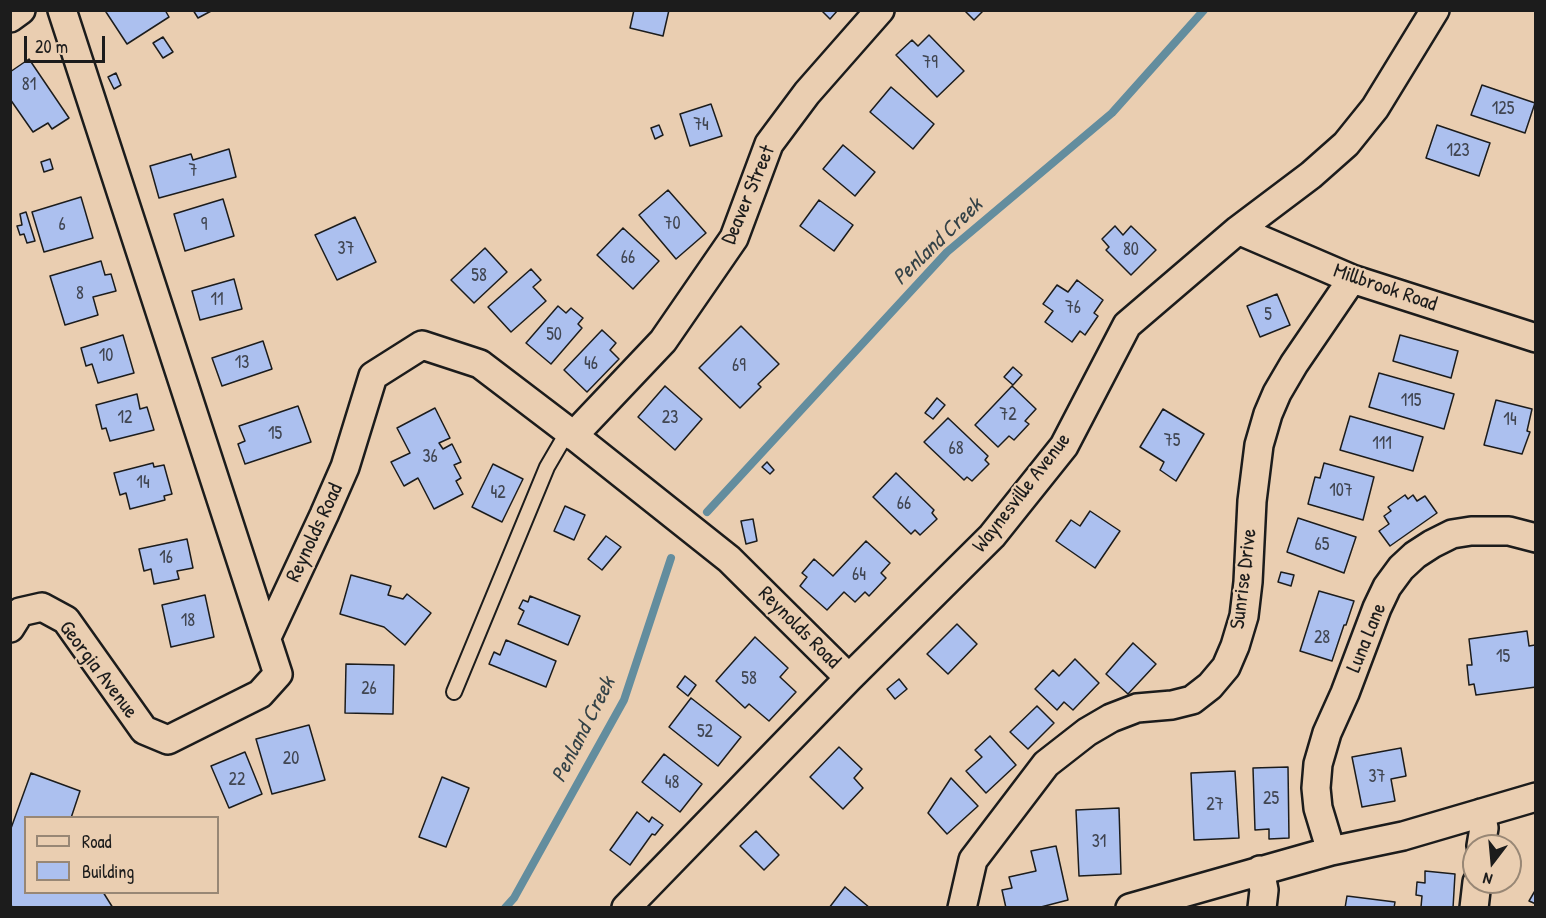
<!DOCTYPE html>
<html>
<head>
<meta charset="utf-8">
<style>
  body { margin:0 }
  #map { position:relative; width:1546px; height:918px; overflow:hidden; background:#eaceb1; font-family:"Patrick Hand",sans-serif }
  canvas { display:block }
  .frame { position:absolute; inset:0; border:12px solid #1c1c1c; pointer-events:none }
  .legend { position:absolute; left:24px; top:816px; width:195px; height:78px; box-sizing:border-box; background:#eaceb1; border:2px solid #988775; margin:0; padding:8px 10px; list-style:none; font-size:18px; color:#1c1c1c }
  .legend li { display:flex; align-items:center; gap:12px; height:30px }
  .legend b { width:30px; border:2px solid #988775 }
  .north { position:absolute; left:1462px; top:834px; width:60px; height:60px; box-sizing:border-box; background:#eaceb1; border:2px solid #988775; border-radius:50%; rotate:196deg; font-size:16px; font-weight:700; line-height:24px; text-align:center; color:#1c1c1c }
  .north::after { content:''; display:block; margin:auto; width:21px; height:27px; background:#1c1c1c; clip-path:polygon(50% 0,100% 100%,50% 72%,0 100%) }
  .scale { position:absolute; left:24px; top:36px; width:81px; height:27px; box-sizing:border-box; border:3px solid #1c1c1c; border-top:0; padding-left:8px; font-size:18px; line-height:21px; white-space:nowrap; color:#1c1c1c; -webkit-text-stroke:4px #eaceb1; paint-order:stroke }
</style>
</head>
<body>
<div id="map">
<canvas width="1546" height="918"></canvas>
<div class="frame"></div>
<ul class="legend">
<li><b style="height:8px;background:#eaceb1"></b>Road</li>
<li><b style="height:16px;background:#acc0ef"></b>Building</li>
</ul>
<div class="north">N</div>
<div class="scale">20 m</div>
</div>
<script>
const ctx = document.querySelector('canvas').getContext('2d');
ctx.lineJoin = 'round';
function poly(rows) {
  const path = new Path2D();
  for (const r of rows) {
    path.moveTo(r[0], r[1]);
    for (let i = 2; i < r.length; i += 2) path.lineTo(r[i], r[i + 1]);
  }
  return path;
}
function strokePath(path, color, width, dash) {
  ctx.strokeStyle = color;
  ctx.lineWidth = width;
  ctx.lineCap = dash ? 'butt' : 'round';
  ctx.setLineDash(dash || []);
  ctx.stroke(path);
}
function fillPath(path, color) {
  ctx.fillStyle = color;
  ctx.fill(path, 'evenodd');
}
function write(font, color, halo, rows, align = 'center') {
  ctx.font = font + ' "Patrick Hand",sans-serif';
  ctx.lineWidth = 4.5;
  ctx.setLineDash([]);
  ctx.textBaseline = 'middle';
  ctx.strokeStyle = halo;
  ctx.fillStyle = color;
  for (const [text, x, y, turn = 0] of rows) {
    ctx.save();
    ctx.translate(x, y);
    ctx.rotate((+turn || 0) * Math.PI / 180);
    ctx.textAlign = isNaN(turn) ? turn : align;
    if (halo) ctx.strokeText(text, 0, 0);
    ctx.fillText(text, 0, 0);
    ctx.restore();
  }
}
strokePath(poly([
  [707,512,947,252,1112,113,1204,10],
  [505,908,514,898,624,700,671,558]
]), '#638d9e', 8);
const building = poly([
  [108,10,165,10,169,17,127,44,106,12,108,10],
  [193,10,213,10,198,18,193,10],
  [634,10,669,10,663,36,630,28,634,10],
  [821,10,838,10,830,19,821,10],
  [964,10,984,10,974,20,964,10],
  [929,35,964,71,937,97,896,55,912,40,918,46,929,35],
  [163,37,173,52,163,58,153,43,163,37],
  [29,59,69,118,52,129,48,123,33,132,10,99,10,72,29,59],
  [116,73,121,85,114,89,108,77,116,73],
  [1482,85,1535,103,1525,133,1471,115,1482,85],
  [891,87,934,124,913,149,870,112,891,87],
  [711,104,722,136,690,146,680,114,711,104],
  [659,125,663,135,655,139,651,128,659,125],
  [1437,125,1490,143,1479,176,1426,158,1437,125],
  [843,145,875,172,855,196,823,169,843,145],
  [229,149,236,177,159,198,150,166,191,154,193,160,229,149],
  [50,159,53,169,44,172,41,162,50,159],
  [668,190,706,233,676,259,639,215,668,190],
  [81,197,93,238,44,252,32,212,81,197],
  [223,199,234,236,185,251,174,214,223,199],
  [819,200,853,225,834,251,800,226,819,200],
  [26,212,35,241,27,243,24,234,20,235,17,226,22,225,20,214,26,212],
  [355,217,376,262,337,280,315,235,355,217],
  [1115,226,1123,235,1131,226,1156,250,1131,275,1106,250,1109,247,1102,239,1115,226],
  [623,228,659,261,633,289,597,255,623,228],
  [485,248,507,272,474,303,451,280,485,248],
  [101,261,105,275,111,274,116,291,93,297,98,315,65,325,50,276,101,261],
  [531,269,541,280,533,287,546,301,511,332,488,307,531,269],
  [234,279,242,309,200,320,192,291,234,279],
  [1077,280,1103,300,1094,313,1098,316,1085,335,1080,331,1072,342,1045,322,1053,311,1043,304,1057,285,1068,292,1077,280],
  [1277,294,1290,325,1260,337,1247,306,1277,294],
  [558,306,566,313,571,308,583,318,578,324,582,328,551,364,526,343,558,306],
  [741,326,779,364,758,384,761,387,740,408,699,368,741,326],
  [602,330,616,343,610,350,619,359,587,392,564,370,602,330],
  [123,335,134,373,98,383,92,364,86,366,81,348,123,335],
  [1400,335,1458,351,1451,378,1393,361,1400,335],
  [263,341,272,369,222,386,212,358,263,341],
  [1013,367,1022,375,1013,385,1004,377,1013,367],
  [1379,373,1454,394,1444,429,1369,407,1379,373],
  [665,386,702,419,675,450,638,417,665,386],
  [1012,386,1036,409,1025,421,1029,424,1014,440,1009,436,998,447,975,425,1012,386],
  [137,394,140,409,147,407,154,430,110,441,106,428,102,429,96,405,137,394],
  [937,398,945,405,933,419,925,413,937,398],
  [1496,400,1532,409,1527,431,1530,432,1522,454,1484,445,1496,400],
  [298,406,311,442,245,464,238,444,245,441,239,426,298,406],
  [435,408,450,438,439,443,443,449,452,444,461,462,454,465,461,478,456,481,463,494,434,509,418,478,404,486,391,462,410,453,397,428,435,408],
  [1163,409,1204,434,1176,481,1160,470,1164,462,1140,447,1163,409],
  [1350,416,1423,437,1413,471,1340,450,1350,416],
  [948,418,988,456,985,460,989,464,972,481,967,477,964,480,924,442,948,418],
  [767,462,774,470,770,474,762,467,767,462],
  [153,463,154,467,164,465,172,494,164,496,165,500,130,509,126,493,120,495,114,473,153,463],
  [1324,463,1374,477,1363,520,1308,504,1315,477,1320,478,1324,463],
  [493,464,523,479,502,522,472,507,493,464],
  [896,473,934,510,932,513,937,519,920,535,915,530,911,534,873,497,896,473],
  [1405,495,1408,499,1413,495,1417,501,1425,496,1437,513,1390,546,1379,531,1389,524,1384,516,1391,511,1388,507,1405,495],
  [565,506,585,515,574,540,554,531,565,506],
  [1090,511,1120,531,1095,568,1056,541,1071,520,1080,526,1090,511],
  [1298,518,1356,537,1344,573,1287,552,1298,518],
  [753,519,757,541,746,544,741,521,753,519],
  [606,536,621,547,602,570,588,559,606,536],
  [187,539,193,568,177,571,179,579,154,584,151,569,144,571,139,549,187,539],
  [866,541,890,563,881,573,886,578,869,596,865,592,855,602,844,592,827,610,800,586,807,577,802,573,814,559,833,576,866,541],
  [1281,572,1294,575,1291,586,1278,582,1281,572],
  [351,575,391,586,388,595,403,599,407,594,431,613,405,645,384,627,340,614,351,575],
  [1319,591,1354,601,1346,625,1344,625,1332,661,1300,651,1319,591],
  [205,595,214,637,171,647,162,605,205,595],
  [530,596,580,616,568,645,518,624,524,611,519,608,523,600,528,602,530,596],
  [957,624,977,644,948,674,927,654,957,624],
  [1527,631,1529,646,1535,645,1536,687,1476,695,1474,684,1469,685,1467,665,1472,665,1469,639,1527,631],
  [755,637,788,668,780,677,796,692,769,721,749,704,745,708,716,681,755,637],
  [506,640,556,661,546,687,489,664,494,652,500,655,506,640],
  [1133,643,1156,664,1128,694,1106,674,1133,643],
  [1075,659,1099,683,1073,710,1064,702,1057,710,1035,689,1053,670,1059,676,1075,659],
  [346,664,394,665,393,714,345,713,346,664],
  [685,676,696,685,688,696,677,687,685,676],
  [899,679,907,689,895,699,887,689,899,679],
  [691,698,741,737,718,766,669,727,691,698],
  [1037,706,1054,723,1028,749,1010,732,1037,706],
  [309,725,325,780,272,794,256,739,309,725],
  [990,736,1016,765,986,793,966,771,982,757,975,750,990,736],
  [839,747,862,769,854,778,863,788,843,809,810,777,839,747],
  [1401,748,1406,776,1391,779,1395,801,1362,807,1352,757,1401,748],
  [245,752,262,794,229,808,211,766,245,752],
  [664,754,702,784,680,812,642,782,664,754],
  [1288,767,1289,838,1269,839,1269,829,1255,830,1253,768,1288,767],
  [1235,771,1239,838,1194,840,1191,773,1235,771],
  [31,773,80,791,71,818,26,818,26,892,103,892,113,908,13,908,10,904,10,831,31,773],
  [442,777,469,788,446,847,419,837,442,777],
  [951,778,978,806,947,834,928,813,951,778],
  [1119,808,1121,874,1079,876,1076,810,1119,808],
  [637,812,649,822,652,817,663,825,655,835,652,834,630,865,610,850,637,812],
  [756,831,779,855,764,870,740,846,756,831],
  [1056,846,1068,900,1037,908,1006,908,1002,890,1012,888,1009,877,1036,871,1031,851,1056,846],
  [1425,871,1455,874,1453,908,1421,907,1422,896,1416,895,1417,882,1425,883,1425,871],
  [845,887,870,908,829,908,845,887],
  [1536,889,1536,904,1529,901,1536,889],
  [1347,896,1395,902,1394,908,1345,908,1347,896]
]);
fillPath(building, '#acc0ef');
strokePath(building, '#1c1c1c', 1.5);
const service = poly([
  [454,692,547,467,568,431]
]);
const minor = poly([
  [10,18,21,10],
  [1238,230,1352,279,1536,338],
  [573,436,663,341,734,238,769,144,807,93,880,10],
  [10,628,20,612,42,607,66,620,144,730,168,740,260,694,278,674,62,10],
  [267,637,324,515,345,467,373,376,422,345,480,364,568,431,729,559,849,678],
  [1481,846,1484,828,1481,813],
  [1331,851,1318,808,1316,788,1318,764,1327,733,1345,693,1377,608,1387,587,1401,568,1415,555,1432,544,1452,534,1471,531,1509,531,1536,538],
  [1260,870,1264,890,1262,908],
  [626,908,849,678,992,536,1064,446,1127,325,1238,230,1311,175,1346,144,1375,108,1435,10],
  [962,908,973,860,1046,764,1087,732,1111,718,1137,708,1172,705,1192,700,1210,686,1226,667,1235,646,1244,616,1248,582,1252,501,1259,445,1268,414,1277,393,1294,364,1352,279],
  [1130,908,1331,851,1403,836,1536,797],
  [1474,908,1477,882]
]);
strokePath(service, '#1c1c1c', 18);
strokePath(minor, '#1c1c1c', 32);
strokePath(service, '#eaceb1', 14);
strokePath(minor, '#eaceb1', 27);
write('18px', '#404551', null, [
  ["79",930,63],
  ["81",29,85],
  ["125",1503,109],
  ["74",701,125],
  ["123",1458,151],
  ["7",193,171],
  ["70",672,224],
  ["6",62,225],
  ["9",204,225],
  ["37",346,249],
  ["80",1131,250],
  ["66",628,258],
  ["58",479,276],
  ["8",80,294],
  ["11",217,300],
  ["76",1073,308],
  ["5",1268,315],
  ["50",554,335],
  ["10",106,356],
  ["13",242,363],
  ["46",591,364],
  ["69",739,366],
  ["115",1411,401],
  ["72",1008,415],
  ["12",125,418],
  ["23",670,418],
  ["14",1510,420],
  ["15",275,434],
  ["75",1172,441],
  ["111",1382,444],
  ["68",956,449],
  ["36",430,457],
  ["14",143,483],
  ["107",1341,491],
  ["42",498,493],
  ["66",904,504],
  ["65",1322,545],
  ["16",166,558],
  ["64",859,575],
  ["18",188,621],
  ["28",1322,638],
  ["15",1503,657],
  ["58",749,679],
  ["26",369,689],
  ["52",705,732],
  ["20",291,759],
  ["37",1377,777],
  ["22",237,780],
  ["48",672,783],
  ["25",1271,799],
  ["27",1215,805],
  ["31",1099,842]
]);
write('21px', '#1c1c1c', '#eaceb1', [
  ["Deaver Street",749,195,-67],
  ["Millbrook Road",1385,288,19],
  ["Waynesville Avenue",1022,493,-52],
  ["Reynolds Road",315,533,-65],
  ["Sunrise Drive",1244,579,-83],
  ["Reynolds Road",799,628,45],
  ["Luna Lane",1367,638,-68],
  ["Georgia Avenue",98,670,53]
]);
write('italic 22px', '#344247', '#eaceb1', [
  ["Penland Creek",938,242,-44],
  ["Penland Creek",584,730,-63]
]);
</script>
</body>
</html>
